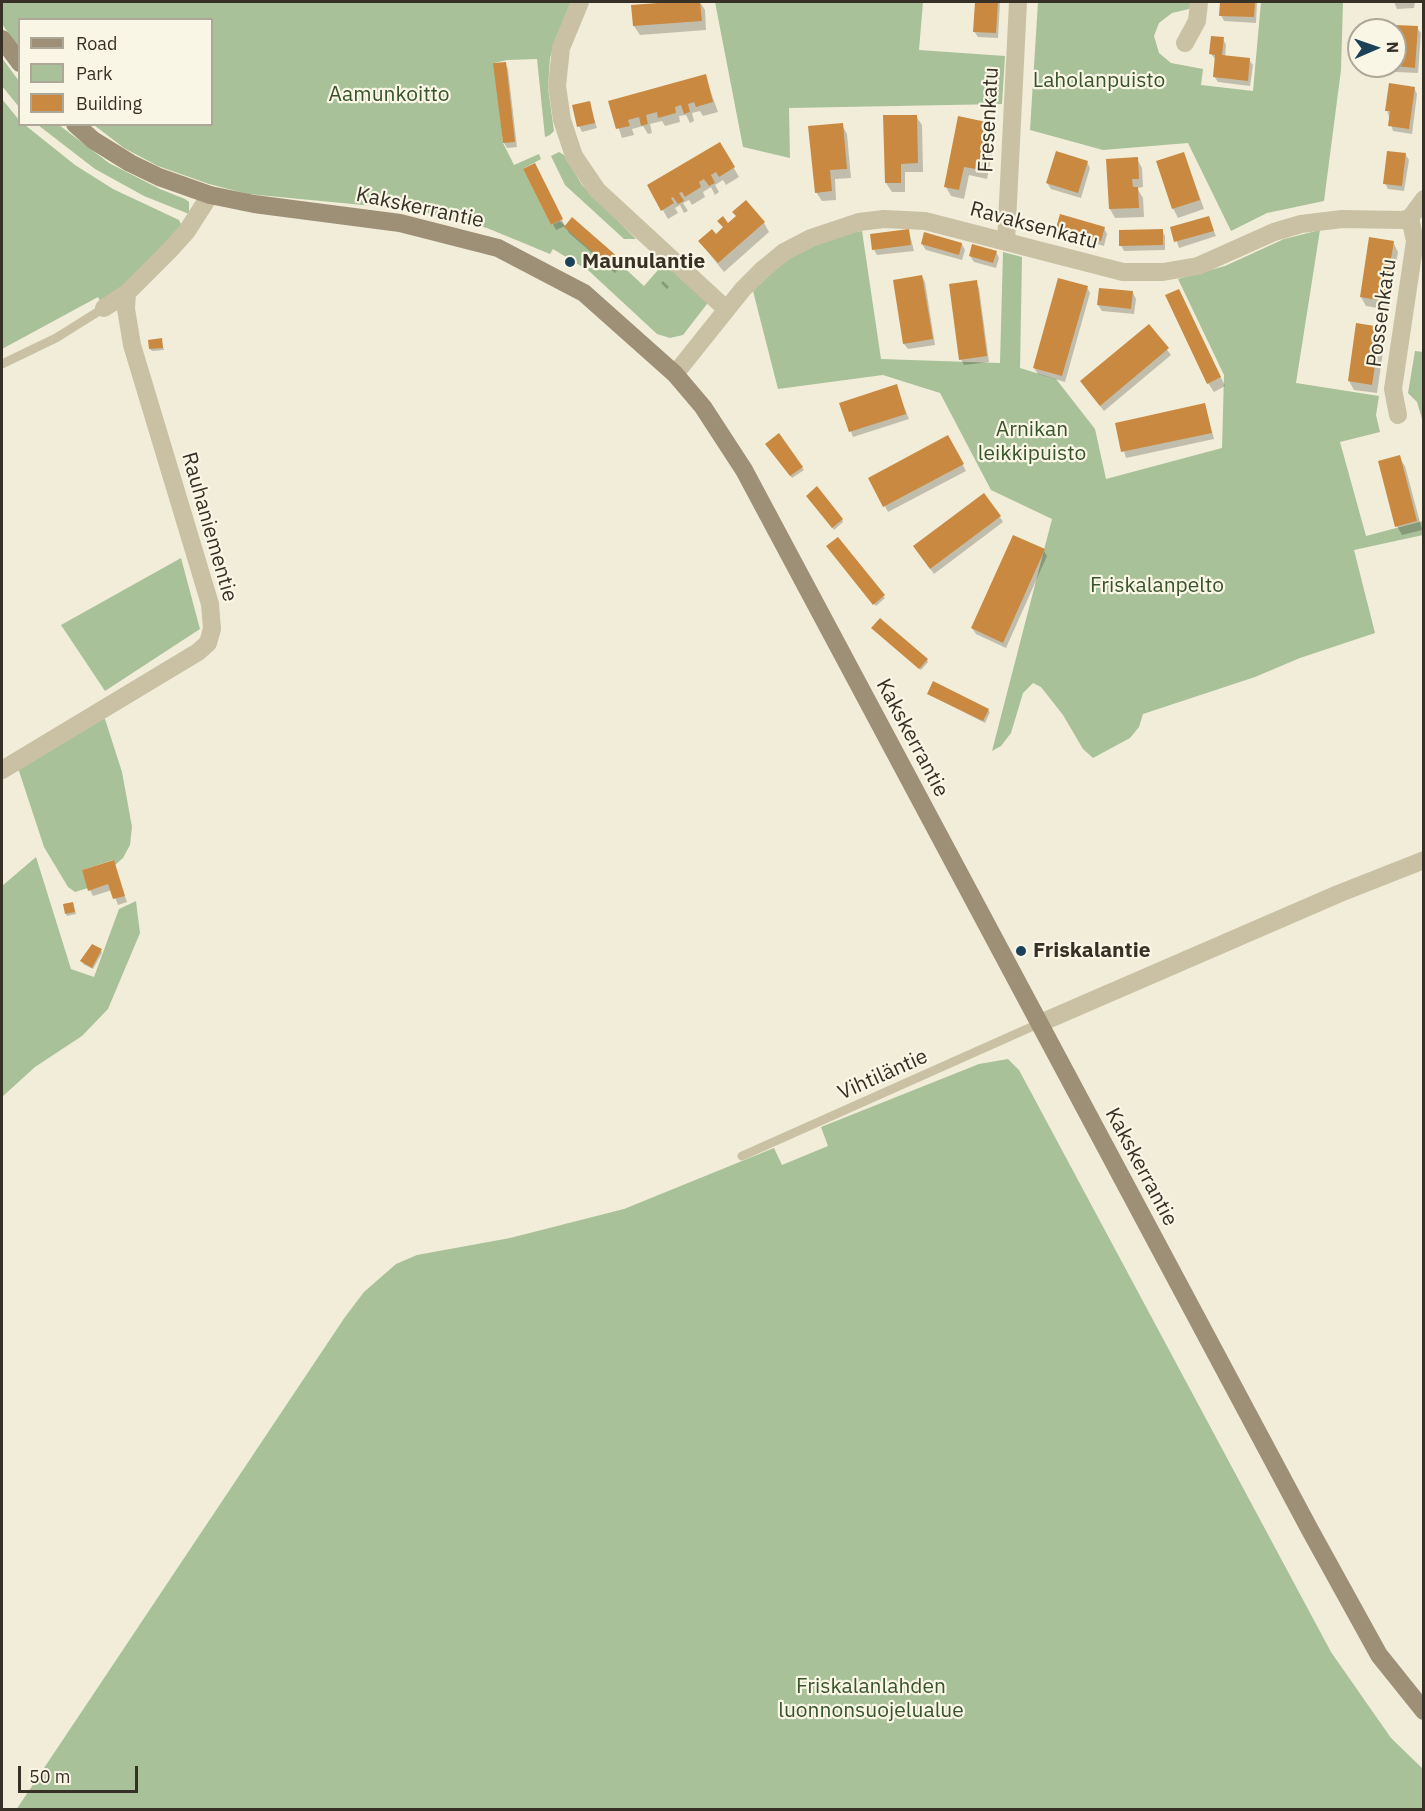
<!DOCTYPE html>
<html>
<head>
<meta charset="utf-8">
<style>
  body { margin:0 }
  #map { position:relative; width:1425px; height:1811px; overflow:hidden; background:#f2edd9; font-family:"IBM Plex Sans",sans-serif }
  canvas { display:block }
  .frame { position:absolute; inset:0; border:3px solid #363026; pointer-events:none }
  .legend { position:absolute; left:18px; top:18px; width:195px; height:108px; box-sizing:border-box; background:#faf6e5; border:2px solid #aca799; margin:0; padding:8px 10px; list-style:none; font-size:18px; color:#363026 }
  .legend li { display:flex; align-items:center; gap:12px; height:30px }
  .legend b { width:30px; border:2px solid #aca799 }
  .north { position:absolute; left:1347px; top:18px; width:60px; height:60px; box-sizing:border-box; background:#faf6e5; border:2px solid #aca799; border-radius:50%; rotate:88deg; font-size:16px; font-weight:700; line-height:24px; text-align:center; color:#363026 }
  .north::after { content:''; display:block; margin:auto; width:21px; height:27px; background:#1b4258; clip-path:polygon(50% 0,100% 100%,50% 72%,0 100%) }
  .scale { position:absolute; left:18px; top:1766px; width:120px; height:27px; box-sizing:border-box; border:3px solid #363026; border-top:0; padding-left:8px; font-size:18px; line-height:21px; white-space:nowrap; color:#363026; -webkit-text-stroke:4px #faf6e5; paint-order:stroke }
</style>
</head>
<body>
<div id="map">
<canvas width="1425" height="1811"></canvas>
<div class="frame"></div>
<ul class="legend">
<li><b style="height:8px;background:#9e9076"></b>Road</li>
<li><b style="height:16px;background:#a8c199"></b>Park</li>
<li><b style="height:16px;background:#c98940"></b>Building</li>
</ul>
<div class="north">N</div>
<div class="scale">50 m</div>
</div>
<script>
const ctx = document.querySelector('canvas').getContext('2d');
ctx.lineJoin = 'round';
function fillPath(path, color) {
  ctx.fillStyle = color;
  ctx.fill(path, 'evenodd');
}
function poly(rows) {
  const path = new Path2D();
  for (const r of rows) {
    path.moveTo(r[0], r[1]);
    for (let i = 2; i < r.length; i += 2) path.lineTo(r[i], r[i + 1]);
  }
  return path;
}
function strokePath(path, color, width, dash) {
  ctx.strokeStyle = color;
  ctx.lineWidth = width;
  ctx.lineCap = dash ? 'butt' : 'round';
  ctx.setLineDash(dash || []);
  ctx.stroke(path);
}
function write(font, color, halo, rows, align = 'center') {
  ctx.font = font + ' "IBM Plex Sans",sans-serif';
  ctx.lineWidth = 4.5;
  ctx.setLineDash([]);
  ctx.textBaseline = 'middle';
  ctx.strokeStyle = halo;
  ctx.fillStyle = color;
  for (const [text, x, y, turn = 0] of rows) {
    ctx.save();
    ctx.translate(x, y);
    ctx.rotate((+turn || 0) * Math.PI / 180);
    ctx.textAlign = isNaN(turn) ? turn : align;
    if (halo) ctx.strokeText(text, 0, 0);
    ctx.fillText(text, 0, 0);
    ctx.restore();
  }
}
fillPath(poly([
  [2,2,571,2,556,38,550,58,548,88,554,131,550,135,545,137,537,59,507,60,494,63,503,143,514,165,539,154,541,159,523,169,551,225,560,221,611,268,617,261,644,286,665,262,708,301,707,304,683,335,670,338,657,334,589,271,553,249,550,254,487,228,415,210,248,194,209,184,158,166,124,148,94,125,212,124,212,20,20,20,19,48,2,24],
  [715,2,923,2,919,50,1005,56,1002,104,789,108,790,158,743,147],
  [1038,2,1192,2,1189,9,1172,13,1159,23,1154,36,1159,53,1171,63,1203,69,1201,85,1253,91,1261,2,1343,2,1341,70,1324,201,1267,213,1231,231,1188,143,1103,150,1030,130],
  [2,58,19,81,19,107,2,86],
  [2,99,19,120,20,124,25,125,75,165,113,189,179,220,182,226,154,260,101,303,98,297,2,349],
  [38,125,59,125,109,163,160,189,185,199,189,202,189,214,144,196,95,169],
  [559,152,564,155,582,185,636,239,624,239,565,185,551,156],
  [1320,230,1296,383,1379,396,1376,415,1380,432,1340,442,1366,536,1423,521,1423,535,1354,550,1375,633,1300,658,1255,677,1143,714,1139,727,1130,738,1093,758,1083,749,1063,715,1041,687,1033,683,1023,693,1011,733,1001,746,992,751,1052,519,991,490,940,393,883,375,778,389,753,291,779,266,798,253,842,234,862,231,881,359,1000,363,1003,252,1022,257,1020,368,1056,379,1095,429,1106,479,1222,448,1224,375,1178,279,1225,266,1284,239],
  [1415,351,1423,352,1423,422,1417,402,1408,393],
  [181,558,200,629,105,691,61,625],
  [98,719,105,719,122,772,132,827,130,845,123,858,115,865,113,860,82,870,88,888,75,892,68,887,44,847,17,765],
  [36,857,71,969,94,977,119,909,136,901,140,933,108,1009,82,1036,35,1067,2,1097,2,886],
  [1008,1059,1019,1070,1331,1652,1391,1738,1424,1770,1423,1810,16,1810,345,1317,364,1292,396,1264,417,1255,510,1238,624,1209,774,1148,782,1165,828,1146,821,1127,979,1064]
]), '#a8c199');
fillPath(poly([
  [700,2,705,10,706,30,640,35,634,26,633,6],
  [976,2,1000,2,998,38,978,37,974,31],
  [1221,2,1257,2,1256,23,1224,21,1221,15],
  [1394,2,1415,2,1414,8,1397,9],
  [1417,28,1421,33,1418,73,1395,72,1391,66,1395,66,1395,45],
  [1223,39,1226,45,1225,57,1249,60,1253,65,1250,86,1218,82,1214,76,1216,60,1211,54],
  [505,63,508,69,517,147,507,148,504,143],
  [705,76,718,112,703,116,700,111,692,113,694,121,690,123,686,115,679,116,680,122,665,126,662,121,650,124,652,133,648,134,643,126,632,129,634,135,622,138,610,102],
  [1414,88,1417,94,1412,134,1393,131,1387,110],
  [589,102,597,128,582,132,579,126],
  [916,116,922,125,923,172,905,172,905,192,892,192,886,183],
  [991,124,996,133,987,179,969,175,964,199,951,196,946,187],
  [842,125,847,134,851,178,835,179,836,200,822,201,816,192],
  [720,144,739,177,726,185,723,180,715,185,719,192,715,195,711,187,703,192,705,197,692,205,689,200,683,203,688,211,684,213,680,205,675,208,678,213,668,219,649,186],
  [1184,153,1204,209,1178,218,1173,208],
  [1405,154,1409,160,1404,191,1388,189,1385,183],
  [1137,159,1142,168,1143,187,1137,188,1143,198,1144,217,1115,218,1110,209],
  [1087,162,1090,168,1081,198,1051,189,1047,183],
  [525,170,538,171,565,226,556,230],
  [734,212,764,223,769,232,724,272,700,242,716,236,724,229,719,221,728,225,737,217],
  [1208,218,1216,236,1179,248,1172,228],
  [572,219,618,259,621,265,615,273,569,233,566,227],
  [1058,228,1104,228,1107,234,1104,246,1061,234],
  [1162,230,1165,236,1165,250,1124,251,1121,245],
  [909,231,914,251,877,255,874,250],
  [1393,242,1398,252,1389,310,1366,306,1361,297],
  [922,244,962,244,965,250,962,260,926,250],
  [996,252,999,258,996,268,974,262,970,256],
  [922,276,925,282,935,345,908,349,904,344],
  [663,281,669,287,667,289,661,283],
  [976,282,979,288,989,362,964,365,961,359],
  [1087,287,1090,293,1065,382,1038,374,1034,368],
  [1133,293,1136,299,1134,314,1102,311,1098,305],
  [1183,300,1225,386,1214,392,1208,383],
  [1149,326,1171,355,1104,411,1085,387],
  [1380,328,1385,338,1377,393,1354,390,1349,381],
  [161,340,164,350,152,351,150,349],
  [896,386,909,419,853,437,841,404],
  [1205,405,1214,439,1126,458,1116,424],
  [778,435,804,470,792,478,768,447],
  [948,437,966,471,888,512,870,478],
  [1399,457,1405,466,1422,530,1402,535,1397,526],
  [809,498,842,519,843,522,834,530],
  [1000,517,1003,522,934,574,918,552],
  [830,549,883,596,885,598,876,606],
  [1044,551,1047,556,1006,648,976,634,972,628],
  [873,628,927,660,928,662,921,670],
  [928,694,988,710,990,712,985,723],
  [113,862,127,902,118,905,112,890,93,896,90,890],
  [73,903,76,914,67,916,66,914],
  [101,950,102,953,93,969,83,964,82,961]
]), '#0003');
fillPath(poly([
  [671,2,700,2,702,21,633,26,631,5],
  [975,2,998,2,996,33,973,32],
  [1220,2,1255,2,1254,17,1219,16],
  [1395,25,1418,26,1415,68,1395,66],
  [1211,36,1224,37,1222,55,1250,58,1248,81,1213,77,1215,55,1209,54],
  [506,62,515,142,503,143,493,63],
  [706,74,713,102,696,107,694,102,688,104,690,112,684,114,681,105,675,107,676,113,658,118,657,112,646,115,648,124,641,126,639,117,628,120,630,126,616,129,608,101],
  [1389,83,1415,87,1409,129,1388,126,1390,111,1385,111],
  [590,101,595,123,577,127,572,105],
  [883,115,917,115,918,163,901,164,901,183,885,183],
  [958,116,991,123,982,170,964,167,959,190,944,187],
  [843,123,847,169,830,170,832,191,815,193,808,126],
  [720,142,735,167,719,177,716,172,711,175,715,183,709,186,704,179,699,182,701,187,685,197,682,192,679,193,684,201,678,204,673,197,671,198,674,203,661,211,647,185],
  [1056,151,1088,161,1078,193,1046,183],
  [1387,151,1406,153,1402,186,1383,184],
  [1184,152,1200,200,1172,209,1156,161],
  [1138,157,1139,179,1132,179,1133,187,1138,187,1139,208,1109,209,1106,159],
  [535,163,563,219,551,225,523,169],
  [746,200,765,222,718,263,698,241,712,229,716,234,723,227,717,221,723,216,728,223,736,216,732,212],
  [1060,214,1105,227,1101,241,1056,228],
  [1209,216,1214,231,1174,242,1170,227],
  [572,217,619,258,611,268,564,227],
  [909,229,911,245,872,250,870,234],
  [1163,229,1163,245,1119,246,1119,230],
  [924,232,962,243,959,255,921,244],
  [1369,237,1394,241,1384,301,1360,297],
  [972,244,997,251,993,263,969,256],
  [922,275,933,339,903,344,893,280],
  [1058,278,1088,286,1062,376,1033,368],
  [977,280,987,356,959,360,949,284],
  [1099,288,1133,291,1131,309,1097,305],
  [1179,289,1221,377,1207,384,1165,295],
  [1356,323,1381,327,1372,385,1348,381],
  [1149,324,1169,348,1100,406,1080,381],
  [162,338,163,348,149,349,148,340],
  [897,384,906,414,849,432,839,403],
  [1205,403,1212,433,1121,452,1115,423],
  [779,433,803,467,790,476,765,444],
  [948,435,964,464,883,507,868,478],
  [1400,455,1417,521,1395,527,1378,461],
  [817,486,843,519,832,528,806,496],
  [984,493,1001,516,930,569,913,546],
  [1013,535,1045,549,1003,643,971,628],
  [838,537,885,595,873,605,826,546],
  [880,618,928,659,919,669,871,628],
  [933,681,989,709,983,721,927,694],
  [114,860,125,896,113,899,108,884,88,891,82,870],
  [73,902,75,912,65,914,63,904],
  [92,944,102,949,92,968,80,961]
]), '#c98940');
strokePath(poly([
  [2,364,56,338,104,308],
  [742,1156,1038,1024]
]), '#cac1a5', 9);
strokePath(poly([
  [580,2,561,48,557,86,562,120,574,156,597,190,726,309],
  [1185,43,1197,21,1199,2],
  [1006,242,1018,2],
  [104,308,127,293,169,251,187,231,210,195],
  [675,374,743,289,761,271,784,252,811,238,859,222,884,219,925,221,1123,272,1163,272,1198,266,1274,232,1301,224,1342,219,1402,220,1410,218,1424,199],
  [1398,415,1393,389,1415,241,1410,218],
  [2,770,198,652,208,643,212,629,210,604,132,345,126,309,127,293],
  [1038,1024,1338,894,1424,860]
]), '#cac1a5', 18);
strokePath(poly([
  [2,39,20,63],
  [75,124,93,140,130,163,159,177,210,195,254,204,400,223,498,248,584,293,675,374,703,407,744,470,1310,1530,1379,1655,1424,1711]
]), '#9e9076', 18);
for (const [x, y, r, color] of [
  [570,262,6,"#1b4258"],
  [1021,951,6,"#1b4258"]
]) {
  const dot = new Path2D();
  dot.arc(x, y, r, 0, 2 * Math.PI);
  ctx.fillStyle = color;
  ctx.fill(dot);
  strokePath(dot, '#faf6e5', 2);
}
write('21px', '#38542a', '#faf6e5', [
  ["Laholanpuisto",1099,81],
  ["Aamunkoitto",389,95],
  ["Arnikan",1032,430],
  ["leikkipuisto",1032,454],
  ["Friskalanpelto",1157,586],
  ["Friskalanlahden",871,1687],
  ["luonnonsuojelualue",871,1711]
]);
write('21px', '#363026', '#faf6e5', [
  ["Fresenkatu",989,120,-87],
  ["Kakskerrantie",420,208,12],
  ["Ravaksenkatu",1034,226,15],
  ["Possenkatu",1382,313,-82],
  ["Rauhaniementie",209,527,74],
  ["Kakskerrantie",912,738,62],
  ["Vihtiläntie",883,1075,-24],
  ["Kakskerrantie",1141,1167,62]
]);
write('bold 21px', '#363026', '#faf6e5', [
  ["Maunulantie",582,262],
  ["Friskalantie",1033,951]
], 'left');
</script>
</body>
</html>
